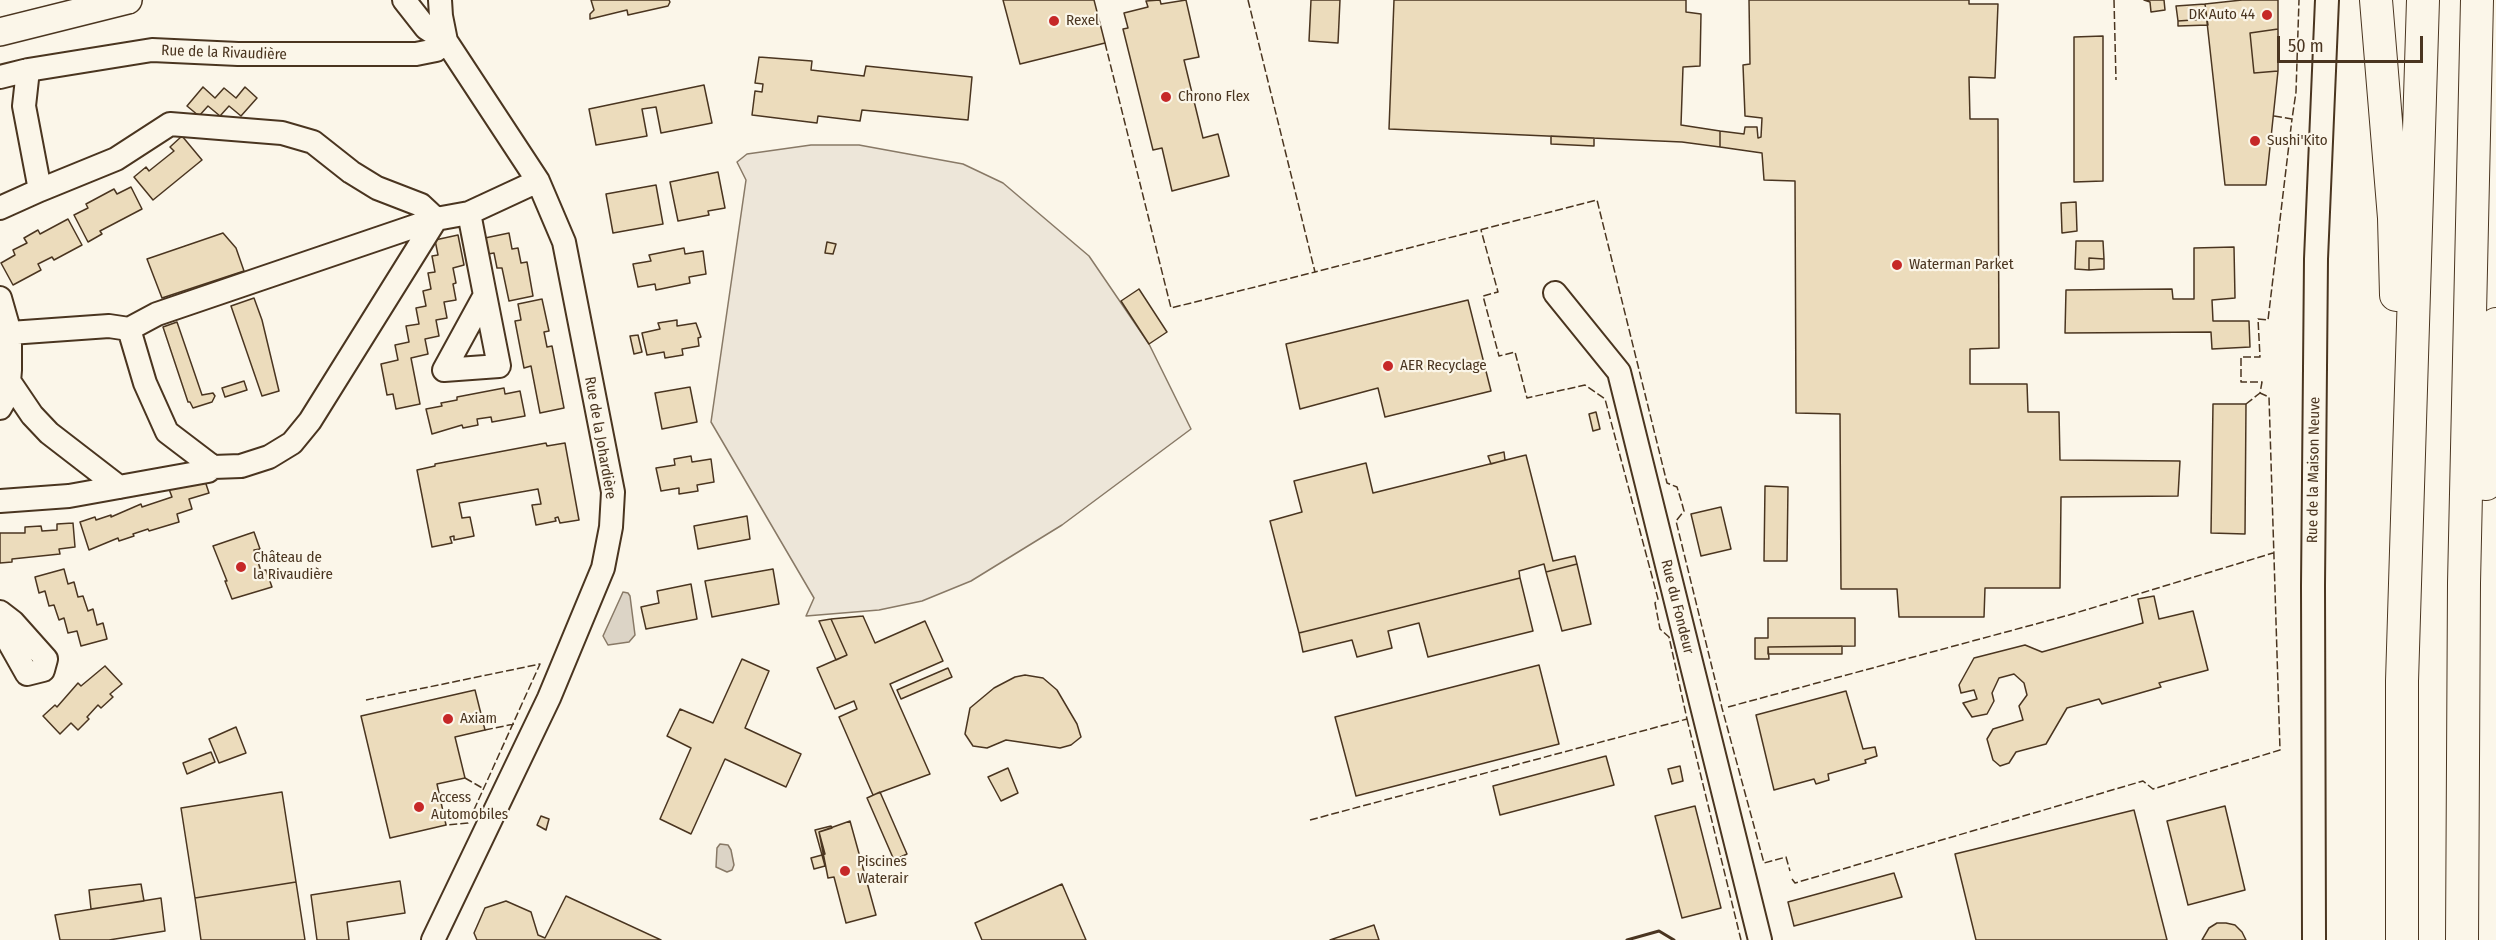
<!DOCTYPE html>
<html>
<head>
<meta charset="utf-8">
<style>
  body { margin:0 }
  #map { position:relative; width:2496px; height:940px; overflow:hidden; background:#fbf6e9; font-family:"Fira Sans Condensed",sans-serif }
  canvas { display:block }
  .scale { position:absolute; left:2277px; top:36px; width:146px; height:27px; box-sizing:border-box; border:3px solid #4a3520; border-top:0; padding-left:8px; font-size:18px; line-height:21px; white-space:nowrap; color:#4a3520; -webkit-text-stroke:4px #fbf6e9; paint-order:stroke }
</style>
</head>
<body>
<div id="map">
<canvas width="2496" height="940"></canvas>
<div class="scale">50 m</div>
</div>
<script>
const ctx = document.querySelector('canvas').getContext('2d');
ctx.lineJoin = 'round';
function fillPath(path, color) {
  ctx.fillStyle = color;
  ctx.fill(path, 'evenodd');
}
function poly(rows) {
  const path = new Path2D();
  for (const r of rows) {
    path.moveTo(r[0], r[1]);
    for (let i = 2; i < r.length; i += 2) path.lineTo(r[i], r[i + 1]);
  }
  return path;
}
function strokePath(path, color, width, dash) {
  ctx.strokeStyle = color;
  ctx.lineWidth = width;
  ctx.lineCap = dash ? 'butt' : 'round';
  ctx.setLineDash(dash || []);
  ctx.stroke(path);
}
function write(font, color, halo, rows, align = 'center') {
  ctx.font = font + ' "Fira Sans Condensed",sans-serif';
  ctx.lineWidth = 4.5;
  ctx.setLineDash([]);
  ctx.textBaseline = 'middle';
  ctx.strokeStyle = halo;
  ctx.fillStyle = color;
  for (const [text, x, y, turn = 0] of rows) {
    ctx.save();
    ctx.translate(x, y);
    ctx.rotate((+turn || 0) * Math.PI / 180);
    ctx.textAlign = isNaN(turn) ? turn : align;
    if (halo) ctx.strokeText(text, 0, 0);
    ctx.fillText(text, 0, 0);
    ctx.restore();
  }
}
const green = poly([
  [811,145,859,145,963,164,1003,183,1089,256,1149,344,1191,429,1062,525,971,581,922,601,879,610,806,616,814,598,711,422,746,180,737,162,747,154,811,145]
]);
fillPath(green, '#ede6d9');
strokePath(green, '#887966', 1.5);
const water = poly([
  [623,592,628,593,630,596,635,635,629,642,608,645,603,636,623,592],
  [720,844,728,845,731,850,734,865,732,870,727,872,716,867,717,848,720,844]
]);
fillPath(water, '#dcd4c6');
strokePath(water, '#887966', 1.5);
const building = poly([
  [591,0,669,0,670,2,668,6,628,15,627,10,590,19,590,14,594,10,591,0],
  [1003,0,1094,0,1105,43,1020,64,1003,0],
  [1160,0,1161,4,1186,0,1199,57,1184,60,1203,138,1218,134,1229,176,1172,191,1162,148,1153,150,1123,29,1128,28,1124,13,1148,7,1146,1,1160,0],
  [1311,0,1340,0,1338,43,1309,41,1311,0],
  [1394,0,1686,0,1686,12,1701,14,1700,66,1683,67,1681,125,1720,131,1720,147,1682,142,1389,129,1394,0],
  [1749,0,1969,0,1969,4,1998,4,1995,78,1969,77,1970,119,1998,119,1999,348,1970,349,1970,384,2027,384,2028,412,2059,412,2060,460,2180,461,2178,496,2061,497,2060,588,1985,588,1984,617,1899,617,1897,589,1841,589,1840,414,1796,413,1795,181,1764,180,1762,153,1720,147,1720,131,1744,134,1745,127,1757,127,1758,138,1761,137,1762,118,1745,116,1743,65,1750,64,1749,0],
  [2144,0,2164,0,2165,10,2151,12,2150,2,2144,0],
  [2242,0,2278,0,2278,29,2250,33,2254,73,2278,71,2266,185,2225,185,2205,4,2242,0],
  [2205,4,2207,19,2178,21,2176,6,2205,4],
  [2207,19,2208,25,2178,26,2178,21,2207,19],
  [2278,29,2278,71,2254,73,2250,33,2278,29],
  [2103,36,2103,181,2074,182,2074,37,2103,36],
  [759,57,812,61,811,70,864,76,866,66,972,77,968,120,862,110,860,121,818,116,817,123,752,115,755,91,762,92,763,84,755,83,759,57],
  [704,85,712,123,661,133,656,107,642,109,647,136,596,145,589,109,704,85],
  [203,87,215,98,224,88,236,98,245,87,257,98,241,116,229,106,220,116,208,106,199,116,187,106,203,87],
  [182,136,202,160,153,200,134,177,146,167,149,171,174,151,170,147,182,136],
  [1551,136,1594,138,1594,146,1551,144,1551,136],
  [718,172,725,208,708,211,709,215,678,221,670,182,718,172],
  [656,185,663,224,613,233,606,194,656,185],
  [131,187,142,209,100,231,102,234,88,242,74,215,88,208,86,204,114,189,117,194,131,187],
  [2076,202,2077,231,2062,233,2061,203,2076,202],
  [68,219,82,245,54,260,52,257,38,264,41,270,13,285,1,263,15,255,13,250,27,243,24,238,38,230,40,234,68,219],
  [223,233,236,248,244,271,162,298,147,259,223,233],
  [509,233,512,249,518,248,521,263,527,262,533,296,509,301,502,268,497,268,494,253,488,254,485,238,509,233],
  [458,235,464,265,453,268,456,283,453,284,456,300,444,302,447,318,436,320,439,336,425,339,428,354,411,358,420,404,396,409,393,394,387,395,381,364,398,360,395,345,409,342,406,326,419,324,416,308,426,306,423,291,431,289,428,273,435,272,432,256,438,255,435,240,458,235],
  [2076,241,2103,241,2104,259,2089,258,2089,270,2075,269,2076,241],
  [827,242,836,244,833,254,825,253,827,242],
  [2234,247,2235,298,2212,300,2213,321,2249,321,2250,347,2212,349,2211,332,2065,333,2066,290,2172,289,2173,299,2194,299,2194,248,2234,247],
  [684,248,685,254,703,251,706,274,689,277,690,283,656,290,655,284,638,287,633,264,651,261,649,255,684,248],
  [2089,258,2104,259,2104,269,2089,270,2089,258],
  [1139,289,1167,332,1149,344,1121,301,1139,289],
  [254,298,262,320,279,391,262,396,231,306,254,298],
  [542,299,549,331,544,332,547,347,552,346,564,408,540,413,531,366,524,368,515,321,521,320,518,304,542,299],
  [1468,300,1491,391,1385,417,1378,388,1300,409,1286,344,1468,300],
  [677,320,677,326,696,323,701,337,698,338,699,346,682,349,683,355,665,358,664,352,647,355,642,333,660,329,658,323,677,320],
  [177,322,202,395,213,393,215,396,212,402,193,408,190,402,188,402,163,327,177,322],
  [638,335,642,352,634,354,630,336,638,335],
  [244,381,247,390,225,397,222,388,244,381],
  [690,387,697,422,662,429,655,393,690,387],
  [504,388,505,394,520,391,525,416,492,422,491,417,477,419,478,425,463,428,462,425,432,434,426,409,442,406,441,403,457,400,457,397,504,388],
  [2213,404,2246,404,2245,534,2211,533,2213,404],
  [1596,412,1600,429,1593,431,1589,414,1596,412],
  [546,443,547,446,565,443,579,520,560,523,558,517,555,518,556,521,536,525,532,505,541,504,538,489,459,503,462,518,470,517,474,536,454,540,454,536,450,537,452,543,432,547,417,470,435,466,435,464,546,443],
  [1504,452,1505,460,1491,464,1488,456,1504,452],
  [1526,455,1553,561,1575,556,1577,564,1546,572,1544,564,1519,571,1520,578,1299,633,1270,521,1302,512,1294,481,1366,463,1373,493,1526,455],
  [691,456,692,462,711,459,714,482,697,485,698,491,679,494,679,488,661,491,656,468,675,465,674,459,691,456],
  [205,481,209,493,189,499,192,509,177,514,179,522,149,531,148,529,133,534,134,536,119,541,118,538,89,550,80,522,95,517,96,520,111,515,111,517,141,504,142,507,172,497,169,489,205,481],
  [1765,486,1788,487,1787,561,1764,561,1765,486],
  [1721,507,1731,549,1701,556,1691,514,1721,507],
  [747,516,750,539,698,549,694,526,747,516],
  [73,523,75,547,59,549,60,554,12,559,12,562,0,563,0,533,25,533,25,527,41,526,42,531,57,530,57,524,73,523],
  [254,532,260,549,254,550,261,571,266,570,272,587,232,599,225,581,227,581,213,546,254,532],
  [1577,564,1591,624,1562,631,1546,572,1577,564],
  [64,569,68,584,74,582,78,597,83,596,88,611,93,609,97,625,103,623,107,639,81,646,77,631,68,633,64,618,59,620,54,605,49,606,45,591,39,593,35,577,64,569],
  [773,569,779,604,712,617,705,581,773,569],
  [1520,578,1533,631,1428,657,1419,623,1388,631,1392,648,1357,657,1352,640,1303,652,1299,633,1520,578],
  [691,584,697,619,646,629,641,607,659,603,657,591,691,584],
  [2154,596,2159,619,2193,611,2208,670,2159,683,2161,687,2102,704,2099,699,2067,708,2046,744,2016,752,2009,763,2000,766,1993,760,1987,739,1993,729,2023,720,2019,706,2027,695,2024,683,2014,674,1999,678,1992,693,1994,701,1987,714,1972,717,1963,703,1977,699,1974,690,1961,693,1959,685,1974,658,2025,645,2042,652,2143,623,2138,599,2154,596],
  [863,616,875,643,925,621,943,661,890,684,930,774,873,795,839,717,857,709,854,701,835,709,817,668,847,655,831,619,863,616],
  [1768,618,1855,618,1855,646,1768,647,1769,659,1755,659,1755,638,1768,638,1768,618],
  [831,619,847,655,836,660,819,621,831,619],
  [1842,646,1842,654,1768,654,1768,647,1842,646],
  [742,659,769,671,745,728,801,754,786,787,725,759,691,834,660,819,691,748,667,736,680,709,713,723,742,659],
  [1539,665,1559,744,1356,796,1335,717,1539,665],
  [105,666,122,684,110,694,113,697,101,708,98,705,87,717,89,719,78,730,71,723,60,734,43,716,55,705,57,707,78,683,81,686,105,666],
  [948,668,952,677,901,699,897,690,948,668],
  [1025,675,1043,678,1057,690,1077,724,1081,737,1071,745,1060,748,1006,740,987,748,973,746,965,734,970,708,994,688,1015,677,1025,675],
  [475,690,485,730,455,737,465,778,437,784,446,825,390,838,361,716,475,690],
  [1846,691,1863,749,1875,747,1877,756,1865,760,1866,763,1828,774,1829,780,1816,784,1814,779,1774,790,1756,715,1846,691],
  [236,727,246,753,219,763,209,739,236,727],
  [211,752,215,762,187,774,183,763,211,752],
  [1606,756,1614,785,1500,815,1493,786,1606,756],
  [1680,766,1683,781,1672,784,1668,769,1680,766],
  [1008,768,1018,793,1001,801,988,777,1008,768],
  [282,792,296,882,195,898,181,808,282,792],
  [880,792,907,854,894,860,867,798,880,792],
  [1695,806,1721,908,1682,918,1655,816,1695,806],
  [2225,806,2245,890,2188,905,2167,821,2225,806],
  [2134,810,2167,940,1976,940,1955,854,2134,810],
  [541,816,549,819,546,830,537,825,541,816],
  [850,821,876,915,846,923,834,877,828,878,819,832,850,821],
  [831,826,832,828,819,832,825,854,822,855,815,830,831,826],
  [822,855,825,866,814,869,811,858,822,855],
  [1894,873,1902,897,1794,926,1788,902,1894,873],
  [400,881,405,913,347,922,349,940,317,940,311,895,400,881],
  [296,882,305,940,201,940,195,898,296,882],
  [141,884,144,901,91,909,89,890,141,884],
  [1062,884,1086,940,982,940,975,923,1062,884],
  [566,896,661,940,477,940,474,933,485,908,506,901,531,912,538,935,545,938,566,896],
  [161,898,165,931,109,940,60,940,55,915,161,898],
  [2217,923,2226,923,2235,925,2242,932,2246,940,2202,940,2209,928,2217,923],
  [1374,925,1379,940,1330,940,1374,925]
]);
fillPath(building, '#ecdcbc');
strokePath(building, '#4a3520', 1.5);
const minor = poly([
  [404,0,426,28,446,41],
  [0,77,28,70,152,50,238,54,416,54,436,50,446,41],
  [40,190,116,159,170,124,282,133,313,142,351,172,377,188,421,205,436,219,310,421,292,443,269,457,241,466,213,467,167,432,145,383,129,329],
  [0,208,40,190,24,106,28,70],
  [1555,293,1619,372,1760,940],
  [485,295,444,370,499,366,485,295,469,213,538,181],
  [0,298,10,333,10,370,8,394,0,408],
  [10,333,109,326,129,329,157,314,436,219,469,213],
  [9,381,32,415,49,433,119,487],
  [0,501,69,496,208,471,213,467],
  [0,612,13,622,46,659,43,670,27,674,0,626],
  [433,940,549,698,603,568,611,527,613,492,564,242,538,181,446,41,441,16,440,0],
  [2314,940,2313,586,2316,259,2327,0]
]);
const major = poly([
  [0,32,128,0]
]);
const highway = poly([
  [2376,0,2394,218,2396,295],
  [2486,484,2496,324],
  [2402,940,2402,681,2423,0],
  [2462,940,2464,583,2477,0]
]);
strokePath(minor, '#4a3520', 26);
strokePath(major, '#4a3520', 30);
strokePath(highway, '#4a3520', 34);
strokePath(minor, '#fbf6e9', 22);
strokePath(major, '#fbf6e9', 27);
strokePath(highway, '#fbf6e9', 32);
strokePath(poly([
  [1248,0,1315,272,1597,200,1667,483,1677,487,1681,500,1684,511,1676,521,1722,708,1764,863,1786,857,1790,871],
  [2114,0,2116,80],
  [1105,43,1171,308,1315,272],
  [2274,116,2292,119,2296,92,2299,0],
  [2246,404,2260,393,2262,382,2241,382,2241,357,2260,357,2258,319,2268,320,2292,119],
  [366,700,540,664,468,823,446,825],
  [1728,707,2069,615,2273,553],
  [1687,719,1741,940],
  [485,730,514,724],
  [465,778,484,789],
  [1310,820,1687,719,1669,637,1660,629,1655,603,1658,599,1605,399,1585,385,1527,398,1515,352,1499,356,1483,296,1498,292,1481,230],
  [1792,879,1795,883,2143,781,2153,789,2280,750,2269,397,2260,393]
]), '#4a3520', 1.5, [8, 3]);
strokePath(poly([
  [1627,940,1659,931,1674,940]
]), '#4a3520', 3);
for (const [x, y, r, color] of [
  [2267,15,6,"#c62828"],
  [1054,21,6,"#c62828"],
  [1166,97,6,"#c62828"],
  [2255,141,6,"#c62828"],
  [1897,265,6,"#c62828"],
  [1388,366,6,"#c62828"],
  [241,567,6,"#c62828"],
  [448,719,6,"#c62828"],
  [419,807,6,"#c62828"],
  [845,871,6,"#c62828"]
]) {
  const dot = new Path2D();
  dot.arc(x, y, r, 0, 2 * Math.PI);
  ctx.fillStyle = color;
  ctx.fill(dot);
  strokePath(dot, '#fbf6e9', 2);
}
write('15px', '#4a3520', '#fbf6e9', [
  ["DK Auto 44",2255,15,"right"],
  ["Rexel",1066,21],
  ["Chrono Flex",1178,97],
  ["Sushi'Kito",2267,141],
  ["Waterman Parket",1909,265],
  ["AER Recyclage",1400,366],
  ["Château de",253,558],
  ["la Rivaudière",253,575],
  ["Axiam",460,719],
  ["Access",431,798],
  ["Automobiles",431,815],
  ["Piscines",857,862],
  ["Waterair",857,879]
], 'left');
write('15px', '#4a3520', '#fbf6e9', [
  ["Rue de la Rivaudière",224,53,2],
  ["Rue de la Johardière",600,438,80],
  ["Rue de la Maison Neuve",2314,470,-89],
  ["Rue du Fondeur",1677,607,76]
]);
</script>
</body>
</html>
